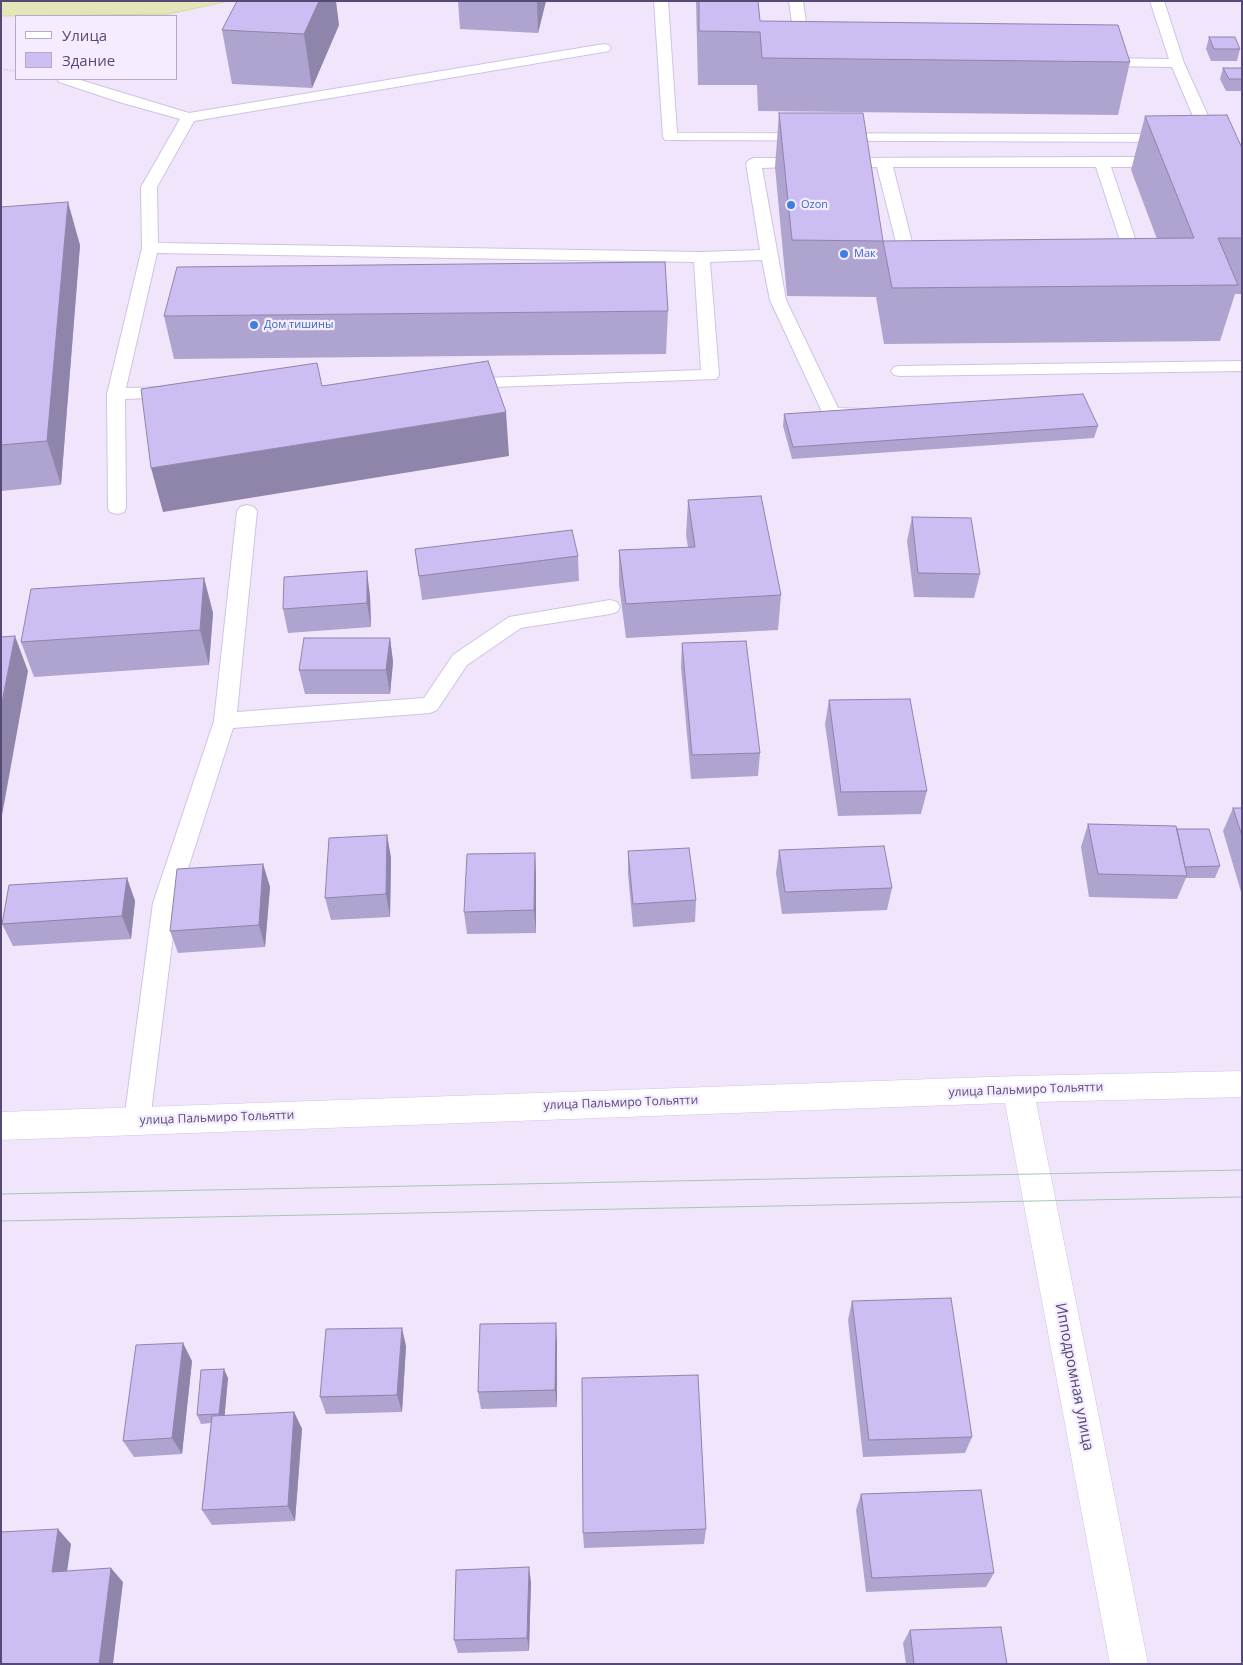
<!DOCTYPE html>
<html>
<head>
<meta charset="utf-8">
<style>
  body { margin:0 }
  #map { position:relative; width:1243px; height:1665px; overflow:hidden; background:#f1e5fc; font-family:"Open Sans",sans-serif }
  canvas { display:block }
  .frame { position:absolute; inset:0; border:2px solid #554a75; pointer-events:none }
  .legend { position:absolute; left:15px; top:15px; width:162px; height:65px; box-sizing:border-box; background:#f5ecff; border:1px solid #b5abc8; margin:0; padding:6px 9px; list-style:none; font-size:15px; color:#554a75 }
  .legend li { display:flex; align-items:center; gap:10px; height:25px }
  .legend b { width:25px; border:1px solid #b5abc8 }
</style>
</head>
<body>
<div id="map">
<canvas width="1243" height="1665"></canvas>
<div class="frame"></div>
<ul class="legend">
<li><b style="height:6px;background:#fff"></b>Улица</li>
<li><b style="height:14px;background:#ccbdf2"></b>Здание</li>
</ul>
</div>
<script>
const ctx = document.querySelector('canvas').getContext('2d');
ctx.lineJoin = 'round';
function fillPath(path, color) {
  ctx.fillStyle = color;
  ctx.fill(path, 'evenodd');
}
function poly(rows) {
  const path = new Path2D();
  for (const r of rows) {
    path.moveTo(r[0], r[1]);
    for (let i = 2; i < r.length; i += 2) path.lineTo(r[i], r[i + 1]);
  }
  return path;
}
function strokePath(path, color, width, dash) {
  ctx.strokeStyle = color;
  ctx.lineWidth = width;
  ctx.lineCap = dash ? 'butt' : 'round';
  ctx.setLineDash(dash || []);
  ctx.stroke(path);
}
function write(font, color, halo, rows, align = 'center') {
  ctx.font = font + ' "Open Sans",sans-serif';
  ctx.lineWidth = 4.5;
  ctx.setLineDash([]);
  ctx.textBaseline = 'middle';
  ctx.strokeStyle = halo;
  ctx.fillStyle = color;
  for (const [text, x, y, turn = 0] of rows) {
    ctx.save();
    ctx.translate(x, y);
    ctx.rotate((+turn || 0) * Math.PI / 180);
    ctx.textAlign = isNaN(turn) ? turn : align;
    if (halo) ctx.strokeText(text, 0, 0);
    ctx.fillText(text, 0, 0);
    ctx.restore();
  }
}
const water = poly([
  [1,1,229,1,169,14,1,16,1,1]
]);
fillPath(water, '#e4e6ba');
strokePath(water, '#d5d8a0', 1);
const service = poly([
  [654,1,668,1,677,133,1169,134,1174,135,1176,138,1174,141,1169,142,665,140,663,137,654,1],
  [789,1,803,1,810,52,808,55,798,55,796,52,789,1],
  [1150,1,1164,1,1184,63,1220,142,1217,145,1212,147,1207,145,1204,142,1172,67,1100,66,1095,65,1093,62,1095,59,1100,58,1169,59,1150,1],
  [604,44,609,45,611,48,609,51,194,121,157,187,158,243,702,252,760,250,746,163,749,160,754,158,806,158,811,160,814,163,811,166,762,168,786,300,838,408,865,409,868,413,865,417,832,420,826,418,823,414,770,300,762,260,710,262,719,375,716,379,464,388,458,387,455,383,458,379,701,370,694,262,157,253,126,388,172,387,178,388,181,392,178,396,172,397,125,399,126,508,124,512,117,514,110,512,108,508,107,394,142,248,141,187,180,119,119,102,59,82,57,79,77,79,189,113,604,44],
  [1102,157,1163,157,1168,159,1171,162,1168,165,1163,167,1111,167,1145,268,1143,271,1131,271,1129,268,1096,167,893,167,919,270,917,273,911,275,905,273,903,270,877,167,840,168,835,166,832,163,835,160,840,158,1102,157],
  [1242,361,1242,371,900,376,894,375,891,371,894,367,900,366,1242,361],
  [247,505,254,507,257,511,237,712,424,698,453,655,509,617,610,600,617,602,620,607,617,612,610,614,521,628,467,665,437,710,430,713,233,728,177,903,150,1121,146,1129,137,1132,128,1129,124,1121,153,903,214,721,237,511,240,507,247,505]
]);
const tertiary = poly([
  [1242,1071,1242,1097,1036,1102,1148,1664,1110,1664,1005,1103,1,1140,1,1112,1018,1076,1242,1071]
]);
strokePath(service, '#cec3e3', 2);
strokePath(tertiary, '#cec3e3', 1);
strokePath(poly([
  [1,69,16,71]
]), '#afa0d7', 2, [0.5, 2.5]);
fillPath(service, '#fff');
fillPath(tertiary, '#fff');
strokePath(poly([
  [1,1194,1242,1170],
  [1,1221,1242,1197]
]), '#a4c6b2', 1);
fillPath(poly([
  [458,1,546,1,538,33,460,29],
  [696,1,758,1,760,21,1130,62,1118,115,758,111,757,85,698,85],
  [339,25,312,88,232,84,222,30],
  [1209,37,1240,49,1237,61,1211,61,1206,49],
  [1223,68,1242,68,1242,91,1226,91,1220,79],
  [779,113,883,241,1157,239,1131,170,1145,116,1242,148,1242,294,1235,294,1220,341,884,344,876,297,787,296,775,167],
  [1,207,80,245,61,485,1,491],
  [668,311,666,354,174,359,164,316],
  [784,414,1098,426,1094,438,792,459,783,426],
  [688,500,781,595,778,630,626,638,619,585,619,550,688,547,686,535],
  [912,517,980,574,974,598,914,597,907,541],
  [415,549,578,556,579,581,422,600],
  [204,578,213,613,209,665,34,677,21,642],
  [370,596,371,627,288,633,283,609],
  [390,638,393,662,390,694,305,694,299,670],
  [682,643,760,753,758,776,691,779,681,667],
  [829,700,927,791,921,814,838,816,825,724],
  [1233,808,1242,808,1242,895,1223,831],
  [1088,824,1177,829,1220,866,1215,878,1186,878,1177,899,1089,897,1081,847],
  [387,835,391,858,390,917,331,920,325,898],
  [779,850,892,888,887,910,782,914,776,873],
  [628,851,696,900,695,922,633,927,628,874],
  [535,853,536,876,536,933,467,934,464,912],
  [263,864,270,887,265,947,178,953,170,931],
  [127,878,135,901,131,939,13,946,2,924],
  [852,1301,972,1437,965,1453,863,1457,848,1320],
  [557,1341,557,1407,481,1409,478,1392],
  [406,1346,402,1412,326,1414,320,1397],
  [192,1361,182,1454,134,1457,123,1441],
  [228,1378,224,1416,294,1412,302,1429,295,1521,212,1525,202,1510,211,1423,201,1424,197,1415],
  [861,1494,994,1573,986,1587,866,1592,856,1510],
  [706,1529,704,1544,584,1548,583,1533],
  [531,1582,529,1651,458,1653,454,1640],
  [910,1630,1007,1664,906,1664,903,1643]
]), '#afa3d0');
fillPath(poly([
  [319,1,336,1,339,25,312,88,304,34],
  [537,1,546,1,538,33],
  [68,202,80,245,61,485,47,441],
  [506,412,509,456,163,512,151,468],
  [367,571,370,596,371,627,367,603],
  [204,578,213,613,209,665,200,630],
  [15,636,28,671,1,821,1,707],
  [390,638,393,662,390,694,386,670],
  [387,835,391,858,390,917,386,894],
  [535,853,536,876,536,933,534,910],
  [263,864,270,887,265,947,259,925],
  [127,878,135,901,131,939,122,916],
  [556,1323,557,1341,557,1407,555,1390],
  [402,1328,406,1346,402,1412,397,1395],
  [183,1343,192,1361,182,1454,172,1438],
  [224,1369,228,1378,224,1423,219,1414],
  [294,1412,302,1429,295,1521,288,1506],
  [58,1529,71,1544,65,1586,52,1572],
  [529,1567,531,1582,529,1651,527,1638],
  [111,1568,123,1582,113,1664,99,1664]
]), '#8f84a9');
const building = poly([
  [237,1,319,1,304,34,222,30,237,1],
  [699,1,758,1,760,21,1118,25,1130,62,762,58,760,32,699,31,699,1],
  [1209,37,1235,37,1240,49,1214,49,1209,37],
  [1223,68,1242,68,1242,79,1229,79,1223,68],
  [779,113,863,113,883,241,792,240,779,113],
  [1227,115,1242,148,1242,238,1218,238,1238,285,892,288,883,241,1194,238,1145,116,1227,115],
  [68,202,47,441,1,445,1,207,68,202],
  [665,262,668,311,164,316,177,267,665,262],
  [488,361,506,412,151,468,141,389,317,363,322,386,488,361],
  [1083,394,1098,426,793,447,784,414,1083,394],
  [761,496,781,595,626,604,619,550,695,547,688,500,761,496],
  [912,517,971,518,980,574,918,573,912,517],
  [572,530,578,556,419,576,415,549,572,530],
  [367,571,367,603,283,609,284,577,367,571],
  [204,578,200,630,21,642,31,589,204,578],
  [15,636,1,707,1,637,15,636],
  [304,638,390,638,386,670,299,670,304,638],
  [746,641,760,753,692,755,682,643,746,641],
  [910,699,927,791,841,792,829,700,910,699],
  [1233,808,1242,808,1242,836,1233,808],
  [1088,824,1176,826,1187,876,1098,874,1088,824],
  [1177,829,1209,829,1220,866,1185,867,1177,829],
  [387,835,386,894,325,898,329,838,387,835],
  [884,846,892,888,785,892,779,850,884,846],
  [689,848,696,900,633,904,628,851,689,848],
  [535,853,534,910,464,912,467,854,535,853],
  [263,864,259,925,170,931,177,869,263,864],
  [127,878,122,916,2,924,9,885,127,878],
  [951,1298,972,1437,869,1440,852,1301,951,1298],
  [556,1323,555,1390,478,1392,480,1324,556,1323],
  [402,1328,397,1395,320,1397,326,1329,402,1328],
  [183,1343,172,1438,123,1441,136,1345,183,1343],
  [224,1369,219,1414,197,1415,201,1370,224,1369],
  [698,1375,706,1529,583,1533,582,1378,698,1375],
  [294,1412,288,1506,202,1510,212,1416,294,1412],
  [981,1490,994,1573,872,1578,861,1494,981,1490],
  [58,1529,52,1572,111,1568,99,1664,1,1664,1,1532,58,1529],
  [529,1567,527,1638,454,1640,456,1570,529,1567],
  [1001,1627,1007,1664,914,1664,910,1630,1001,1627]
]);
fillPath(building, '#ccbdf2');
strokePath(building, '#8f84a9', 1);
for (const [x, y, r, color] of [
  [791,205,5,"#3f7fe0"],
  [844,254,5,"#3f7fe0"],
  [254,325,5,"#3f7fe0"]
]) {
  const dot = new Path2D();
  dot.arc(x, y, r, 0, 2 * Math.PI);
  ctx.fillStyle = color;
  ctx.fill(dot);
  strokePath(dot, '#f5ecff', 2);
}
write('11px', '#366cbe', '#f5ecff', [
  ["Ozon",801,205],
  ["Мак",854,254],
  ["Дом тишины",264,325]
], 'left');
write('12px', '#554a75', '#f5ecff', [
  ["улица Пальмиро Тольятти",1026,1090,-2],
  ["улица Пальмиро Тольятти",621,1103,-2],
  ["улица Пальмиро Тольятти",217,1118,-2]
]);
write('15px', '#554a75', '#f5ecff', [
  ["Ипподромная улица",1074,1377,79]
]);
</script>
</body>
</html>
